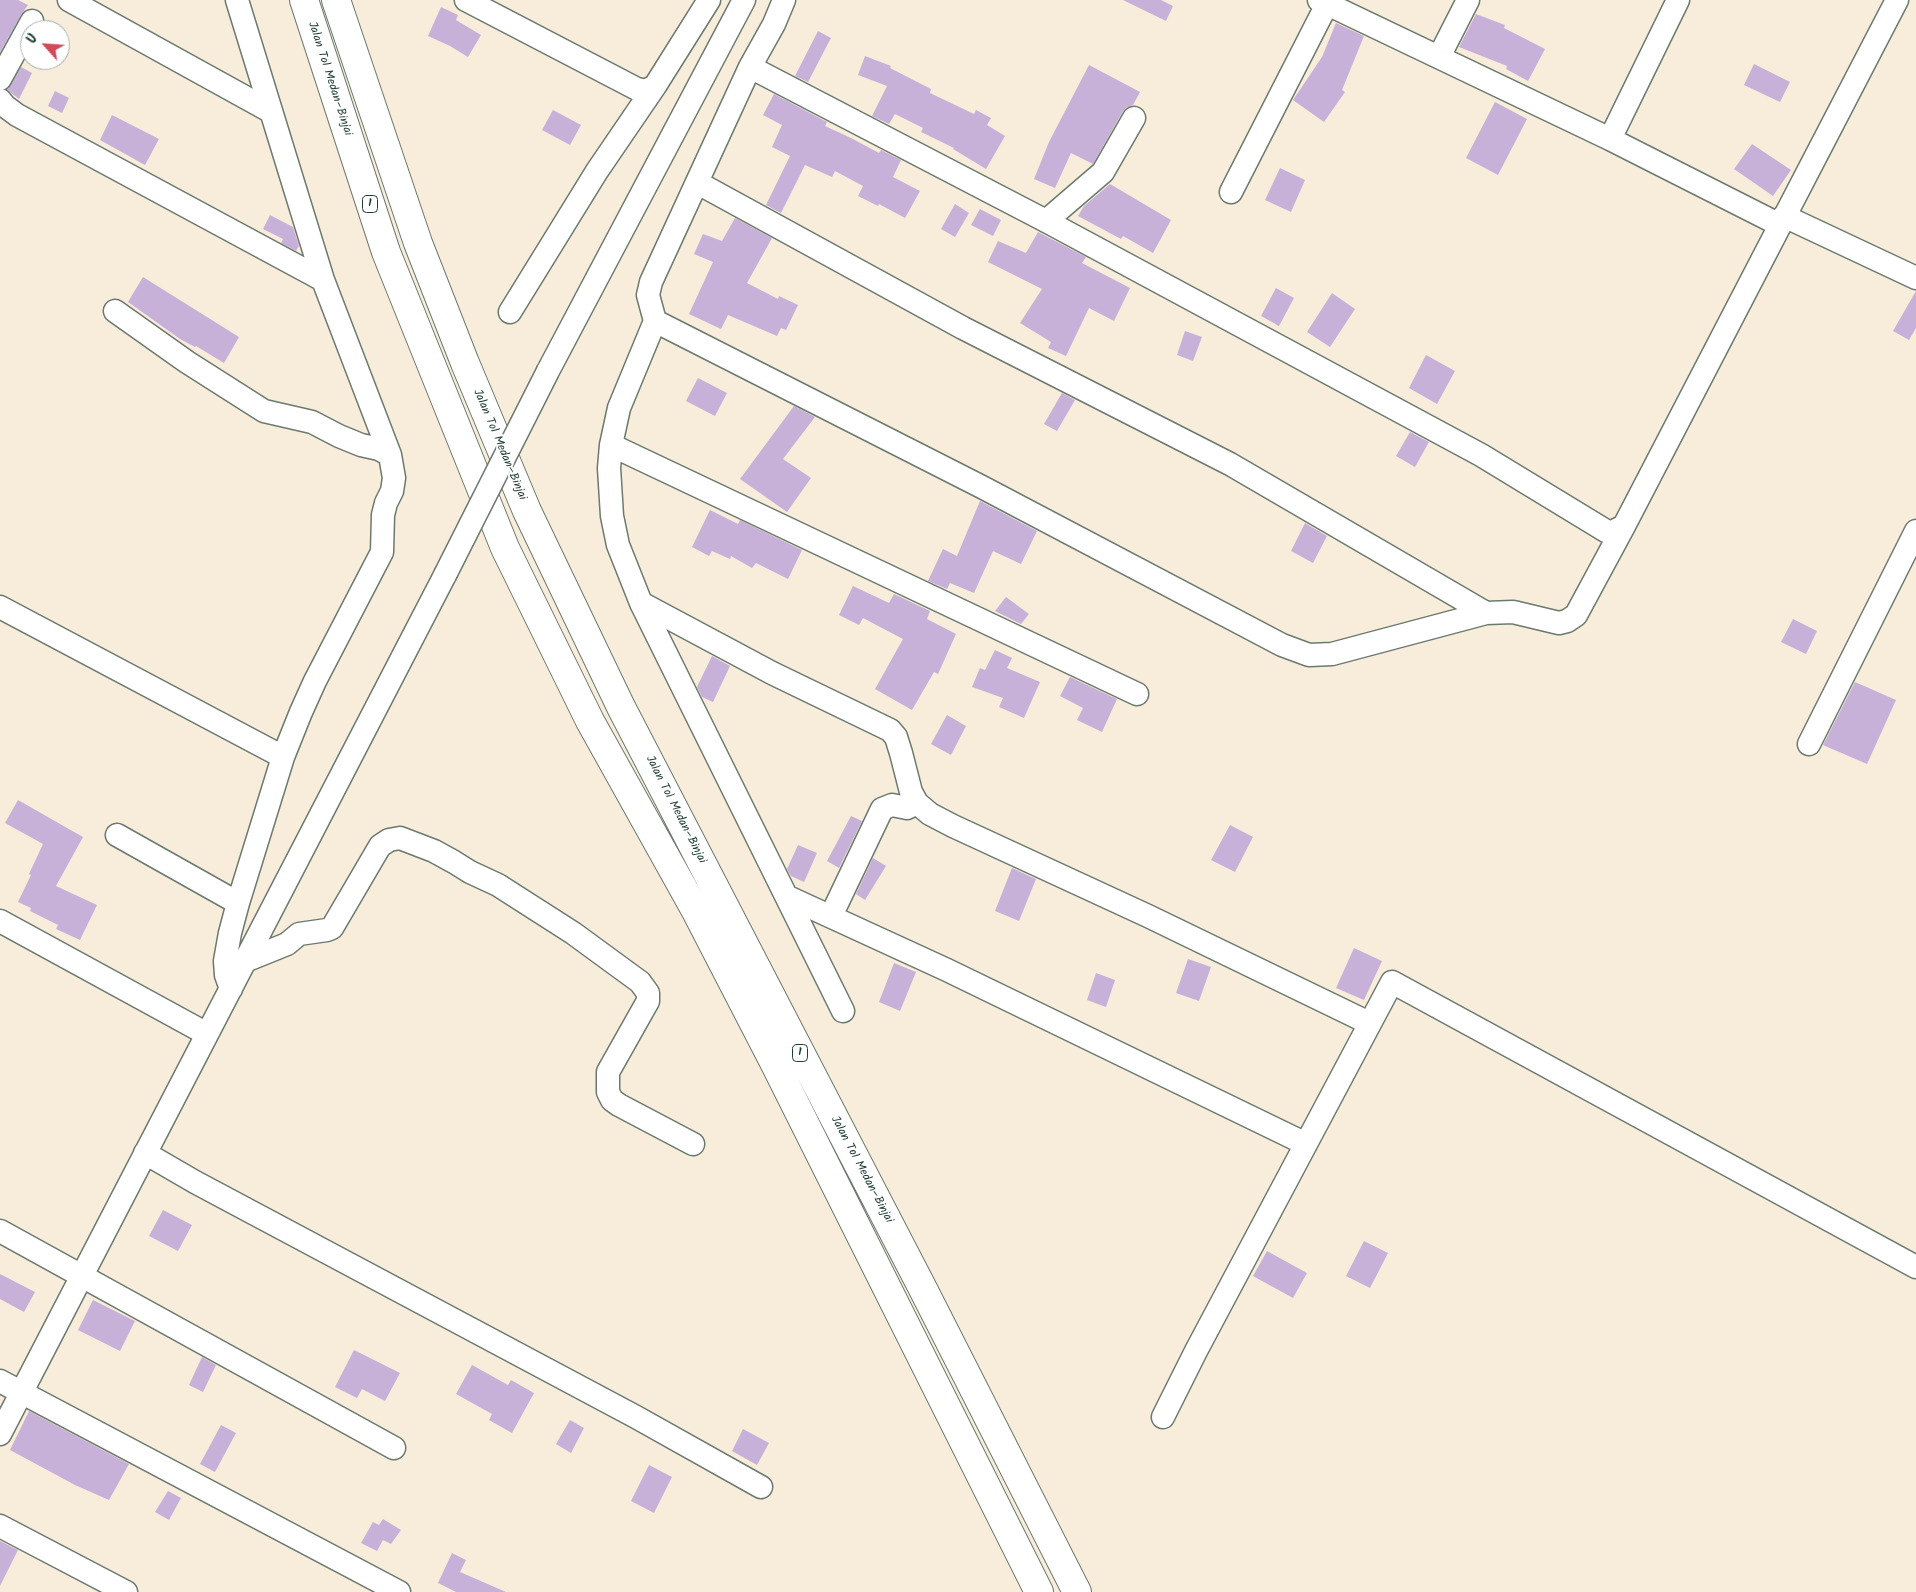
<!DOCTYPE html>
<html>
<head>
<meta charset="utf-8">
<style>
  body { margin:0 }
  #map { position:relative; width:1916px; height:1592px; overflow:hidden; background:#f8ecdb; font-family:Kalam,sans-serif }
  canvas { display:block }
  .north { position:absolute; left:20px; top:20px; width:50px; height:50px; box-sizing:border-box; background:#fff; border:1px solid #a5b1ae; border-radius:50%; rotate:296deg; font-size:14px; font-weight:700; line-height:20px; text-align:center; color:#1f3d34 }
  .north::after { content:''; display:block; margin:auto; width:18px; height:22px; background:#d1495b; clip-path:polygon(50% 0,100% 100%,50% 72%,0 100%) }
</style>
</head>
<body>
<div id="map">
<canvas width="1916" height="1592"></canvas>
<div class="north">U</div>
</div>
<script>
const ctx = document.querySelector('canvas').getContext('2d');
ctx.lineJoin = 'round';
function fillPath(path, color) {
  ctx.fillStyle = color;
  ctx.fill(path, 'evenodd');
}
function poly(rows) {
  const path = new Path2D();
  for (const r of rows) {
    path.moveTo(r[0], r[1]);
    for (let i = 2; i < r.length; i += 2) path.lineTo(r[i], r[i + 1]);
  }
  return path;
}
function strokePath(path, color, width, dash) {
  ctx.strokeStyle = color;
  ctx.lineWidth = width;
  ctx.lineCap = dash ? 'butt' : 'round';
  ctx.setLineDash(dash || []);
  ctx.stroke(path);
}
function write(font, color, halo, rows, align = 'center') {
  ctx.font = font + ' Kalam,sans-serif';
  ctx.lineWidth = 4;
  ctx.setLineDash([]);
  ctx.textBaseline = 'middle';
  ctx.strokeStyle = halo;
  ctx.fillStyle = color;
  for (const [text, x, y, turn = 0] of rows) {
    ctx.save();
    ctx.translate(x, y);
    ctx.rotate((+turn || 0) * Math.PI / 180);
    ctx.textAlign = isNaN(turn) ? turn : align;
    if (halo) ctx.strokeText(text, 0, 0);
    ctx.fillText(text, 0, 0);
    ctx.restore();
  }
}
fillPath(poly([
  [0,0,18,0,28,5,21,15,0,52],
  [1123,0,1161,0,1173,6,1166,21],
  [441,7,458,15,456,20,481,35,468,57,450,46,428,36],
  [1476,14,1505,25,1504,28,1545,49,1528,81,1506,69,1507,66,1459,47],
  [1336,23,1364,36,1342,90,1345,92,1324,122,1293,100,1322,57],
  [818,31,831,38,808,82,795,76],
  [865,56,891,66,890,68,931,89,930,93,974,114,976,110,991,118,987,125,1005,136,986,169,953,149,954,148,921,132,923,128,895,114,889,124,872,116,887,86,858,75],
  [1754,64,1790,82,1780,102,1744,85],
  [1089,65,1140,92,1133,105,1127,107,1123,111,1093,164,1071,153,1055,188,1034,179,1049,142],
  [21,67,32,73,19,99,7,90],
  [55,91,69,98,62,113,48,106],
  [774,94,827,122,825,126,851,138,879,153,881,150,901,160,893,177,920,191,905,218,879,204,878,206,858,196,863,186,835,171,832,177,805,165,781,213,766,205,790,156,772,147,782,125,763,115],
  [1495,102,1527,119,1498,175,1466,158],
  [553,110,581,125,570,145,542,130],
  [112,115,159,139,145,165,100,140],
  [1752,144,1791,170,1773,196,1734,169],
  [1280,168,1305,180,1291,212,1265,200],
  [1110,184,1171,220,1153,253,1123,236,1121,239,1078,216,1084,206],
  [955,204,969,213,955,237,941,229],
  [980,209,1001,220,993,236,971,225],
  [270,215,293,227,299,246,296,251,281,243,283,239,263,229],
  [735,218,772,238,747,283,778,299,779,296,798,305,786,330,781,328,777,336,728,315,721,329,689,314,713,262,694,254,703,234,722,241],
  [1038,232,1086,257,1082,263,1130,288,1114,321,1089,308,1066,356,1048,348,1051,342,1020,323,1042,289,988,262,998,241,1026,253],
  [143,277,239,337,224,363,196,346,195,347,180,339,128,302],
  [1276,288,1294,298,1279,326,1261,316],
  [1916,291,1916,328,1909,340,1893,331],
  [1332,293,1355,309,1330,347,1307,332],
  [1185,331,1202,337,1193,361,1177,355],
  [1426,355,1455,371,1437,404,1409,388],
  [698,378,727,393,715,416,686,401],
  [1062,393,1075,400,1057,431,1044,424],
  [794,406,815,417,783,459,811,478,787,512,740,479],
  [1410,432,1429,442,1415,467,1396,456],
  [980,501,1037,531,1021,564,993,551,974,593,950,583,947,589,928,581,943,549,957,556],
  [710,510,738,524,740,520,802,550,788,579,756,563,752,568,731,556,730,559,712,551,709,556,692,547],
  [1305,523,1327,536,1313,563,1291,551],
  [853,586,889,603,894,594,930,611,927,619,956,634,938,674,934,672,912,710,875,689,903,639,863,618,859,625,839,615],
  [1006,597,1029,614,1021,624,995,611],
  [1793,619,1817,631,1806,654,1781,642],
  [995,650,1012,658,1007,668,1040,682,1024,718,999,707,1003,698,972,687,980,668,985,670],
  [712,656,730,666,713,702,702,697,697,687],
  [1070,677,1117,699,1102,732,1077,720,1083,708,1060,696],
  [1855,682,1896,700,1867,764,1823,745],
  [947,715,966,726,951,755,931,744],
  [18,800,83,837,56,886,97,905,80,940,56,929,58,925,30,911,31,908,18,902,31,875,29,874,43,844,5,823],
  [851,816,862,821,839,868,827,861],
  [1230,825,1253,837,1235,872,1211,860],
  [798,845,817,853,804,882,791,876,787,869],
  [873,858,886,866,865,900,856,894],
  [1012,868,1036,879,1019,921,995,911],
  [1354,948,1382,961,1364,1000,1336,988],
  [1188,959,1211,967,1199,1001,1176,993],
  [894,963,916,972,900,1011,879,1002],
  [1096,973,1115,980,1106,1007,1087,1000],
  [163,1210,192,1225,178,1251,149,1236],
  [1364,1241,1388,1253,1370,1288,1346,1276],
  [1267,1251,1307,1273,1293,1298,1253,1276],
  [0,1274,35,1292,24,1312,0,1299],
  [93,1300,135,1321,120,1351,78,1330],
  [354,1350,400,1373,385,1401,362,1389,357,1398,335,1387],
  [202,1357,216,1365,203,1392,189,1385],
  [472,1365,508,1385,511,1380,534,1393,512,1433,489,1420,492,1414,456,1394],
  [29,1411,129,1464,109,1500,75,1485,10,1450],
  [570,1420,584,1428,571,1453,556,1444],
  [221,1425,236,1433,215,1472,200,1464],
  [743,1429,769,1443,757,1465,732,1451],
  [649,1465,672,1477,654,1513,631,1501],
  [168,1491,181,1498,169,1520,155,1512],
  [383,1519,401,1530,391,1544,383,1540,377,1551,361,1543,373,1522,379,1525],
  [0,1541,18,1550,0,1586],
  [452,1553,466,1560,460,1572,506,1592,456,1592,438,1583]
]), '#c7b1d9');
const minor = poly([
  [69,0,270,111],
  [237,0,323,280,390,455,394,478,392,491,386,503,383,515,382,552,315,681,301,712,283,757,238,903],
  [466,0,637,89,645,91,655,86],
  [784,0,774,24,750,67,651,282,648,295,655,321,980,486,1282,645,1309,655,1332,654,1486,613,1513,612,1559,623,1567,621,1576,615,1624,526,1897,0],
  [1319,0,1610,139,1780,225],
  [1439,57,1468,0],
  [750,67,1046,221,1481,455,1606,531,1612,532,1624,526],
  [0,79,32,21],
  [0,100,5,106,17,115,323,280],
  [1610,139,1678,0],
  [698,183,963,328,1230,464,1486,613],
  [1231,192,1327,4],
  [1784,216,1916,278],
  [1046,221,1103,172,1134,118],
  [115,311,187,362,264,411,312,422,339,436,361,445,379,449,390,455],
  [510,312,597,171,655,86,709,0],
  [655,321,619,408,611,445,609,468,612,516,618,545,641,603,843,1011],
  [548,371,744,0],
  [611,445,1137,694],
  [641,603,772,673,890,730,896,737,901,753,911,792,917,803,930,814,953,826,1148,916,1369,1023],
  [0,607,283,757],
  [1809,744,1916,531],
  [117,835,238,903,230,933,225,961,226,975,231,989],
  [788,897,947,970,1306,1144],
  [831,916,882,809,892,805,907,808,917,803],
  [0,921,207,1034],
  [245,961,287,944,299,934,327,930,332,928,380,846,389,840,400,838,434,851,454,862,470,872,498,885,573,933,640,982,648,993,648,1001,608,1072,608,1092,612,1100,619,1105,693,1144],
  [145,1153,195,1182,636,1417,761,1487],
  [0,1231,394,1448],
  [0,1381,399,1592],
  [1163,1417,1196,1351,1392,982,1916,1267],
  [0,1434,445,575],
  [0,1526,126,1592]
]);
const highway = poly([
  [304,0,386,252,505,548,590,721,697,913,776,1066,1039,1592],
  [336,0,418,243,465,363,527,511,621,707,923,1289,1077,1592]
]);
strokePath(minor, '#6b7a6e', 25);
strokePath(highway, '#6b7a6e', 30);
strokePath(minor, '#fff', 22);
strokePath(highway, '#fff', 28);
const minorBridge = poly([
  [445,575,548,371]
]);
strokePath(minorBridge, '#6b7a6e', 25, []);
strokePath(minorBridge, '#fff', 22);
for (const [x, y, w] of [
  [370,204,15],
  [800,1053,15]
]) {
  const box = new Path2D();
  box.roundRect(x - w / 2, y - 8.5, w, 17, 4);
  ctx.fillStyle = '#fff';
  ctx.fill(box);
  strokePath(box, '#1f3d34', 1);
}
write('bold 11px', '#1f3d34', null, [
  ["1",370,204],
  ["1",800,1053]
]);
write('12px', '#1f3d34', '#fff', [
  ["Jalan Tol Medan–Binjai",329,79,72],
  ["Jalan Tol Medan–Binjai",499,445,67],
  ["Jalan Tol Medan–Binjai",675,810,63],
  ["Jalan Tol Medan–Binjai",861,1170,62]
]);
</script>
</body>
</html>
